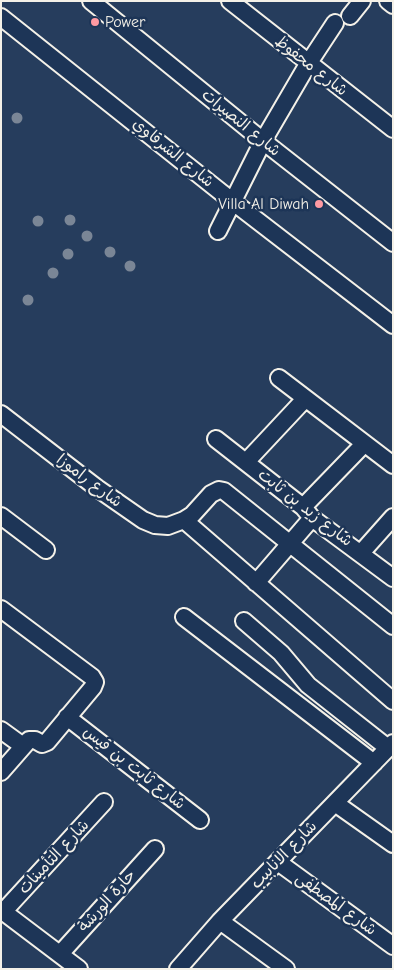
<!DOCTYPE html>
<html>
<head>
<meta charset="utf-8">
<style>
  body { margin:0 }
  #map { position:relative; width:394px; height:970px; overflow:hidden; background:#263d5d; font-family:"Comic Neue",sans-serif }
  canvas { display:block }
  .frame { position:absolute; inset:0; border:2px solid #f4f1e8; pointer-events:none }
</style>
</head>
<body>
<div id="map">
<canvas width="394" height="970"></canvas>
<div class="frame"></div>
</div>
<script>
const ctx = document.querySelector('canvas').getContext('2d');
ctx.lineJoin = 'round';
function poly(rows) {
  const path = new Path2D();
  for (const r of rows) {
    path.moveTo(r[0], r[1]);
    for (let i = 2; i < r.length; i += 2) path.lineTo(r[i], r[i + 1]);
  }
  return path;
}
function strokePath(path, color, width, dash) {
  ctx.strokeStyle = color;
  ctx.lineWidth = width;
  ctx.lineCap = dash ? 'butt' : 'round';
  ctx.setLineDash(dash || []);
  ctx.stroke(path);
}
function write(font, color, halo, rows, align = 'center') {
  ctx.font = font + ' "Comic Neue","Playpen Sans Arabic",sans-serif';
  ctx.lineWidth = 5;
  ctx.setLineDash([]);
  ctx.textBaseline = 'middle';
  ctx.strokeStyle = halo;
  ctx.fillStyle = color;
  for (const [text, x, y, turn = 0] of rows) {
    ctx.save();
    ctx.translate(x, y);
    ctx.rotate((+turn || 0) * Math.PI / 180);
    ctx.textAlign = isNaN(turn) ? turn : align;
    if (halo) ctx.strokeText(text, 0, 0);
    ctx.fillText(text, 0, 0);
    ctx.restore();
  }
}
const minor = poly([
  [91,1,263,141,393,243],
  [230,1,393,129],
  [388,1,393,5],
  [350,16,362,1],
  [1,17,232,201,393,325],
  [218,231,263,141,308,64,335,23],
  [279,378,393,465],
  [1,414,97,488,143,520,155,525,168,526,184,520,192,515,211,494,219,490,224,491,393,626],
  [216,439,303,507,312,518,393,578],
  [246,462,305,399],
  [303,507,364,444],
  [1,516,46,550],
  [184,520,393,701],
  [361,553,393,517],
  [256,583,312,518],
  [1,609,92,677,95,682,93,687,47,742,42,744,35,740,29,740,1,772],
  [184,617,374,763],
  [244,621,281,653,308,685,388,748],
  [67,717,200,820],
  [1,730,23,746],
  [335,803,393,844],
  [278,862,393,946],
  [1,910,79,969],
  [3,912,104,802],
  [220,921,286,969],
  [60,954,155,849],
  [178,969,220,921,393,743]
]);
strokePath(minor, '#f4f1e8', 20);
strokePath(minor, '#1d3557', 16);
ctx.fillStyle = '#7a8696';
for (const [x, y] of [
  [17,118],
  [70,220],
  [38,221],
  [87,236],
  [110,252],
  [68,254],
  [130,266],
  [53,273],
  [28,300]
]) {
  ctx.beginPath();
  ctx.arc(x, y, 5.5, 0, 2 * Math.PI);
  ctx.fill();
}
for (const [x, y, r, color] of [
  [95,22,5,"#ff9aa2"],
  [319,204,5,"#ff9aa2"]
]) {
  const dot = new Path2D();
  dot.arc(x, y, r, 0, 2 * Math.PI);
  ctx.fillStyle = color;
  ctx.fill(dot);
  strokePath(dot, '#1d3557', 2);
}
write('16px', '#f4f1e8', '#1d3557', [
  ["Power",105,22],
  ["Villa Al Diwah",309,204,"right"]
], 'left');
write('16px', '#f4f1e8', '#1d3557', [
  ["شارع محفوظ",311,66,38],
  ["شارع النصيرات",241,123,39],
  ["شارع الشرقاوي",173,153,39],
  ["شارع راموزا",89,481,37],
  ["شارع زيد بن ثابت",305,508,38],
  ["شارع ثابت بن قيس",134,768,38],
  ["شارع الانابيب",284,855,-46],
  ["شارع التأمينات",54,857,-47],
  ["حارة الورشة",107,901,-48],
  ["شارع المصطفى",336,904,36]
]);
</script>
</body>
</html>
